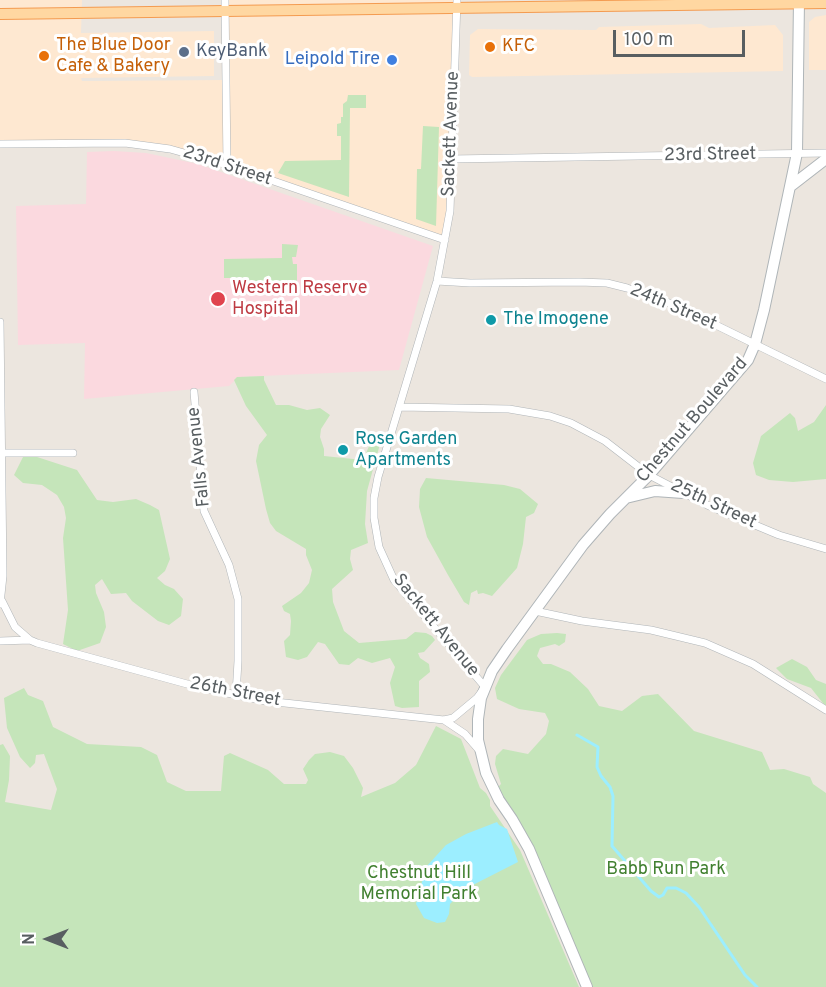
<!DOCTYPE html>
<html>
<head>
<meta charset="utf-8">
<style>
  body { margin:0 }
  #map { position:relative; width:826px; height:987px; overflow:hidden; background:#ece6df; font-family:Overpass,sans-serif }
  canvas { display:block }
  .north { position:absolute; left:18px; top:909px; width:60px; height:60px; -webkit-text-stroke:4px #fff; paint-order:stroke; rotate:270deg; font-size:16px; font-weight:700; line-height:24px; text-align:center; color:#585e61 }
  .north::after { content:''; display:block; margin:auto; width:21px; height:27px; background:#585e61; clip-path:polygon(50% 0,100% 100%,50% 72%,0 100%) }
  .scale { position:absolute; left:613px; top:30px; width:132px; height:27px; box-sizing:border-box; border:3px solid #585e61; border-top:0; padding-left:8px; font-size:18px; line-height:21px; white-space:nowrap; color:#585e61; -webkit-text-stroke:4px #fff; paint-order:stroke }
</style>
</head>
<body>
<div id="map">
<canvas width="826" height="987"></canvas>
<div class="north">N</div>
<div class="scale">100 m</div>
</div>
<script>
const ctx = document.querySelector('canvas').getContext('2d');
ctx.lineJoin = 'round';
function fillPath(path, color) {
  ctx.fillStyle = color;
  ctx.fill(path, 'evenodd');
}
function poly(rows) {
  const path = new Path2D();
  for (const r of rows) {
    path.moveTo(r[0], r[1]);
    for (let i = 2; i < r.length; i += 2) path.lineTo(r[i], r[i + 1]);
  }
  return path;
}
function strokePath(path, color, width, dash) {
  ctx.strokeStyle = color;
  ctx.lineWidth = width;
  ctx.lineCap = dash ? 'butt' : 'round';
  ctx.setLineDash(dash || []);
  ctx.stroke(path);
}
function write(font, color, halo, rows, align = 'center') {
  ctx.font = font + ' Overpass,sans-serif';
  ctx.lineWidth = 6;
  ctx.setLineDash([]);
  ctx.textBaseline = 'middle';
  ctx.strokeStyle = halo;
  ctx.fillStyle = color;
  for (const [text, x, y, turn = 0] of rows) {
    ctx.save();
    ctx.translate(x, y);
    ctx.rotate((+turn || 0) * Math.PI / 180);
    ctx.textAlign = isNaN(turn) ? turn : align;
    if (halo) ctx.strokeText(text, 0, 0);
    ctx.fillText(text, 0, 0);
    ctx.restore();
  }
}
fillPath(poly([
  [0,0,82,0,81,33,214,31,214,76,81,78,82,81,91,81,225,80,225,0,457,0,450,211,445,240,156,146,0,144],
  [826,15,826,70,809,70,809,22,815,17],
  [701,24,709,28,775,25,783,35,783,71,472,77,469,75,470,35,478,29,596,30,599,27]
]), '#fee8d1');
fillPath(poly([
  [114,151,146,153,198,164,433,246,399,370,238,377,229,386,84,399,85,343,18,345,16,206,86,204,87,152]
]), '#fbd9df');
fillPath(poly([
  [348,95,366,95,366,108,350,108,349,197,278,173,285,161,341,160,341,136,337,136,337,124,341,123,341,117,343,117,343,104,347,101],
  [423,126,439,127,436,226,416,219,417,169,421,169],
  [282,244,298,245,296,257,292,257,293,264,297,264,297,281,293,281,293,287,264,288,263,283,232,283,231,278,224,278,224,259,282,258],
  [264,376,264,380,276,405,289,405,307,410,320,408,330,415,321,429,320,437,324,449,324,456,363,460,370,444,373,442,380,444,367,491,365,524,368,543,351,550,350,559,353,570,332,589,333,602,344,631,359,643,406,639,415,632,426,633,432,636,435,640,424,652,418,653,420,658,429,664,430,672,419,681,419,707,402,708,395,706,390,683,395,667,390,658,372,663,358,658,349,665,339,664,325,644,318,642,307,657,298,660,286,657,284,641,290,635,291,621,290,614,284,611,282,606,301,593,309,583,312,570,306,555,306,549,276,531,270,523,266,509,256,461,259,445,267,435,246,406,234,380,237,377],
  [826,405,826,479,793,482,769,480,756,475,753,463,761,436,790,413,795,418,798,431,814,422],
  [34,456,77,470,97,500,113,502,136,499,150,505,159,510,170,559,165,571,157,578,165,585,174,589,183,599,181,616,169,625,158,621,132,601,126,593,111,594,102,579,95,585,96,593,104,612,106,627,100,643,77,651,63,644,68,610,63,538,66,518,64,507,57,495,42,485,23,483,14,475,23,457],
  [426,478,504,485,520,489,538,504,534,513,526,517,523,544,517,568,492,596,483,593,478,594,477,590,471,593,469,605,464,602,448,575,427,537,419,507,420,489],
  [557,633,566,634,565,642,559,646,555,644,540,648,537,656,543,664,551,664,570,672,588,689,599,706,622,711,642,696,658,694,694,731,762,752,770,770,784,769,810,777,813,784,826,793,826,987,587,987,548,890,494,791,501,784,495,764,496,756,503,749,528,754,546,734,549,721,545,713,519,709,497,699,495,688,501,675,527,640,541,634],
  [792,659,807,667,816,680,826,684,826,707,811,688,787,679,776,668],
  [24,688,28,695,43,701,53,727,87,744,141,747,157,755,167,782,186,791,221,791,224,756,230,753,268,770,284,784,306,784,308,780,303,769,309,760,315,754,330,752,344,756,353,768,363,788,361,797,395,783,416,765,436,726,461,739,480,788,486,793,490,800,490,806,520,850,579,987,0,987,0,745,3,744,10,756,9,780,5,802,51,810,57,789,44,754,36,755,35,763,30,768,20,757,7,728,4,698]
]), '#c5e5ba');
fillPath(poly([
  [497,822,499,825,507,829,518,862,463,890,450,904,449,914,445,922,437,923,424,918,416,904,426,867,446,845,466,834]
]), '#9ceeff');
strokePath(poly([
  [577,735,598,747,597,767,601,776,610,787,613,796,612,846,651,891,659,897,663,895,667,888,676,888,686,893,699,907,745,975,757,987]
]), '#9ceeff', 3);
const street = poly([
  [225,0,227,165],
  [0,144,125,143,170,149,227,165,445,240],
  [451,159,826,153],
  [437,281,470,283,579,282,607,283,627,288,675,305,826,379],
  [0,322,3,576,0,604],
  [194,392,204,511,229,565,238,599,238,661,236,695],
  [400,407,509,409,550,416,571,423,605,441,649,475,707,505,779,535,826,549],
  [2,453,73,453],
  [2,601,15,627,30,640,37,643,198,687,266,701,444,720,453,718,477,698,485,687,394,580,379,547,374,518,374,498,378,477,437,281,450,211,457,0],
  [535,611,582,621,651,630,705,643,753,664,826,710],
  [0,641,30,640],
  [444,720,465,734,478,749]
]);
const secondary = poly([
  [791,186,826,159],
  [626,498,655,491,683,493],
  [587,987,529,849,512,819,499,800,486,773,478,740,478,719,481,698,492,671,507,649,583,545,610,514,649,475,748,360,755,344,764,310,797,153,799,0]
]);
const primary = poly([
  [0,14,826,3]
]);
strokePath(street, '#b0b5b8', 8);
strokePath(secondary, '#afb5b8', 12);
strokePath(primary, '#f49b50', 12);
strokePath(street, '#fff', 7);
strokePath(secondary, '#fff', 10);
strokePath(primary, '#ffd7a1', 10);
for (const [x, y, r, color] of [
  [490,47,6,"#e8710a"],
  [184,52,6,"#5c6f8a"],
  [44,56,6,"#e8710a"],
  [392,60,6,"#3f7fe0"],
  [218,299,8,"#e0444e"],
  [491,320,6,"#0f9aa8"],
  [343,450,6,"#0f9aa8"]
]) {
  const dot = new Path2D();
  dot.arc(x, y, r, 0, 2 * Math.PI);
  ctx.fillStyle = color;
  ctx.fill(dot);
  strokePath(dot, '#fff', 2);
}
write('18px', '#c56008', '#fff', [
  ["The Blue Door",56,46],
  ["Cafe & Bakery",56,67],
  ["KFC",502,47]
], 'left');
write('18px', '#4e5e75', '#fff', [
  ["KeyBank",196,52]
], 'left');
write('18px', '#366cbe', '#fff', [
  ["Leipold Tire",380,60]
], 'right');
write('18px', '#585e61', '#fff', [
  ["Sackett Avenue",452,134,-88],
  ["23rd Street",710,156,-1],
  ["23rd Street",227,167,18],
  ["24th Street",673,308,23],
  ["Chestnut Boulevard",693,421,-49],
  ["Falls Avenue",200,457,-96],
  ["25th Street",713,505,25],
  ["Sackett Avenue",435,626,51],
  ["26th Street",235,693,11]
]);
write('18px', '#be3a42', '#fff', [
  ["Western Reserve",232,289],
  ["Hospital",232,310]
], 'left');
write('18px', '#0d838f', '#fff', [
  ["The Imogene",503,320],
  ["Rose Garden",355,440],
  ["Apartments",355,461]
], 'left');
write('18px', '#418030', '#fff', [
  ["Babb Run Park",666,870],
  ["Chestnut Hill",419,874],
  ["Memorial Park",419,895]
]);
</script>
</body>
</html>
